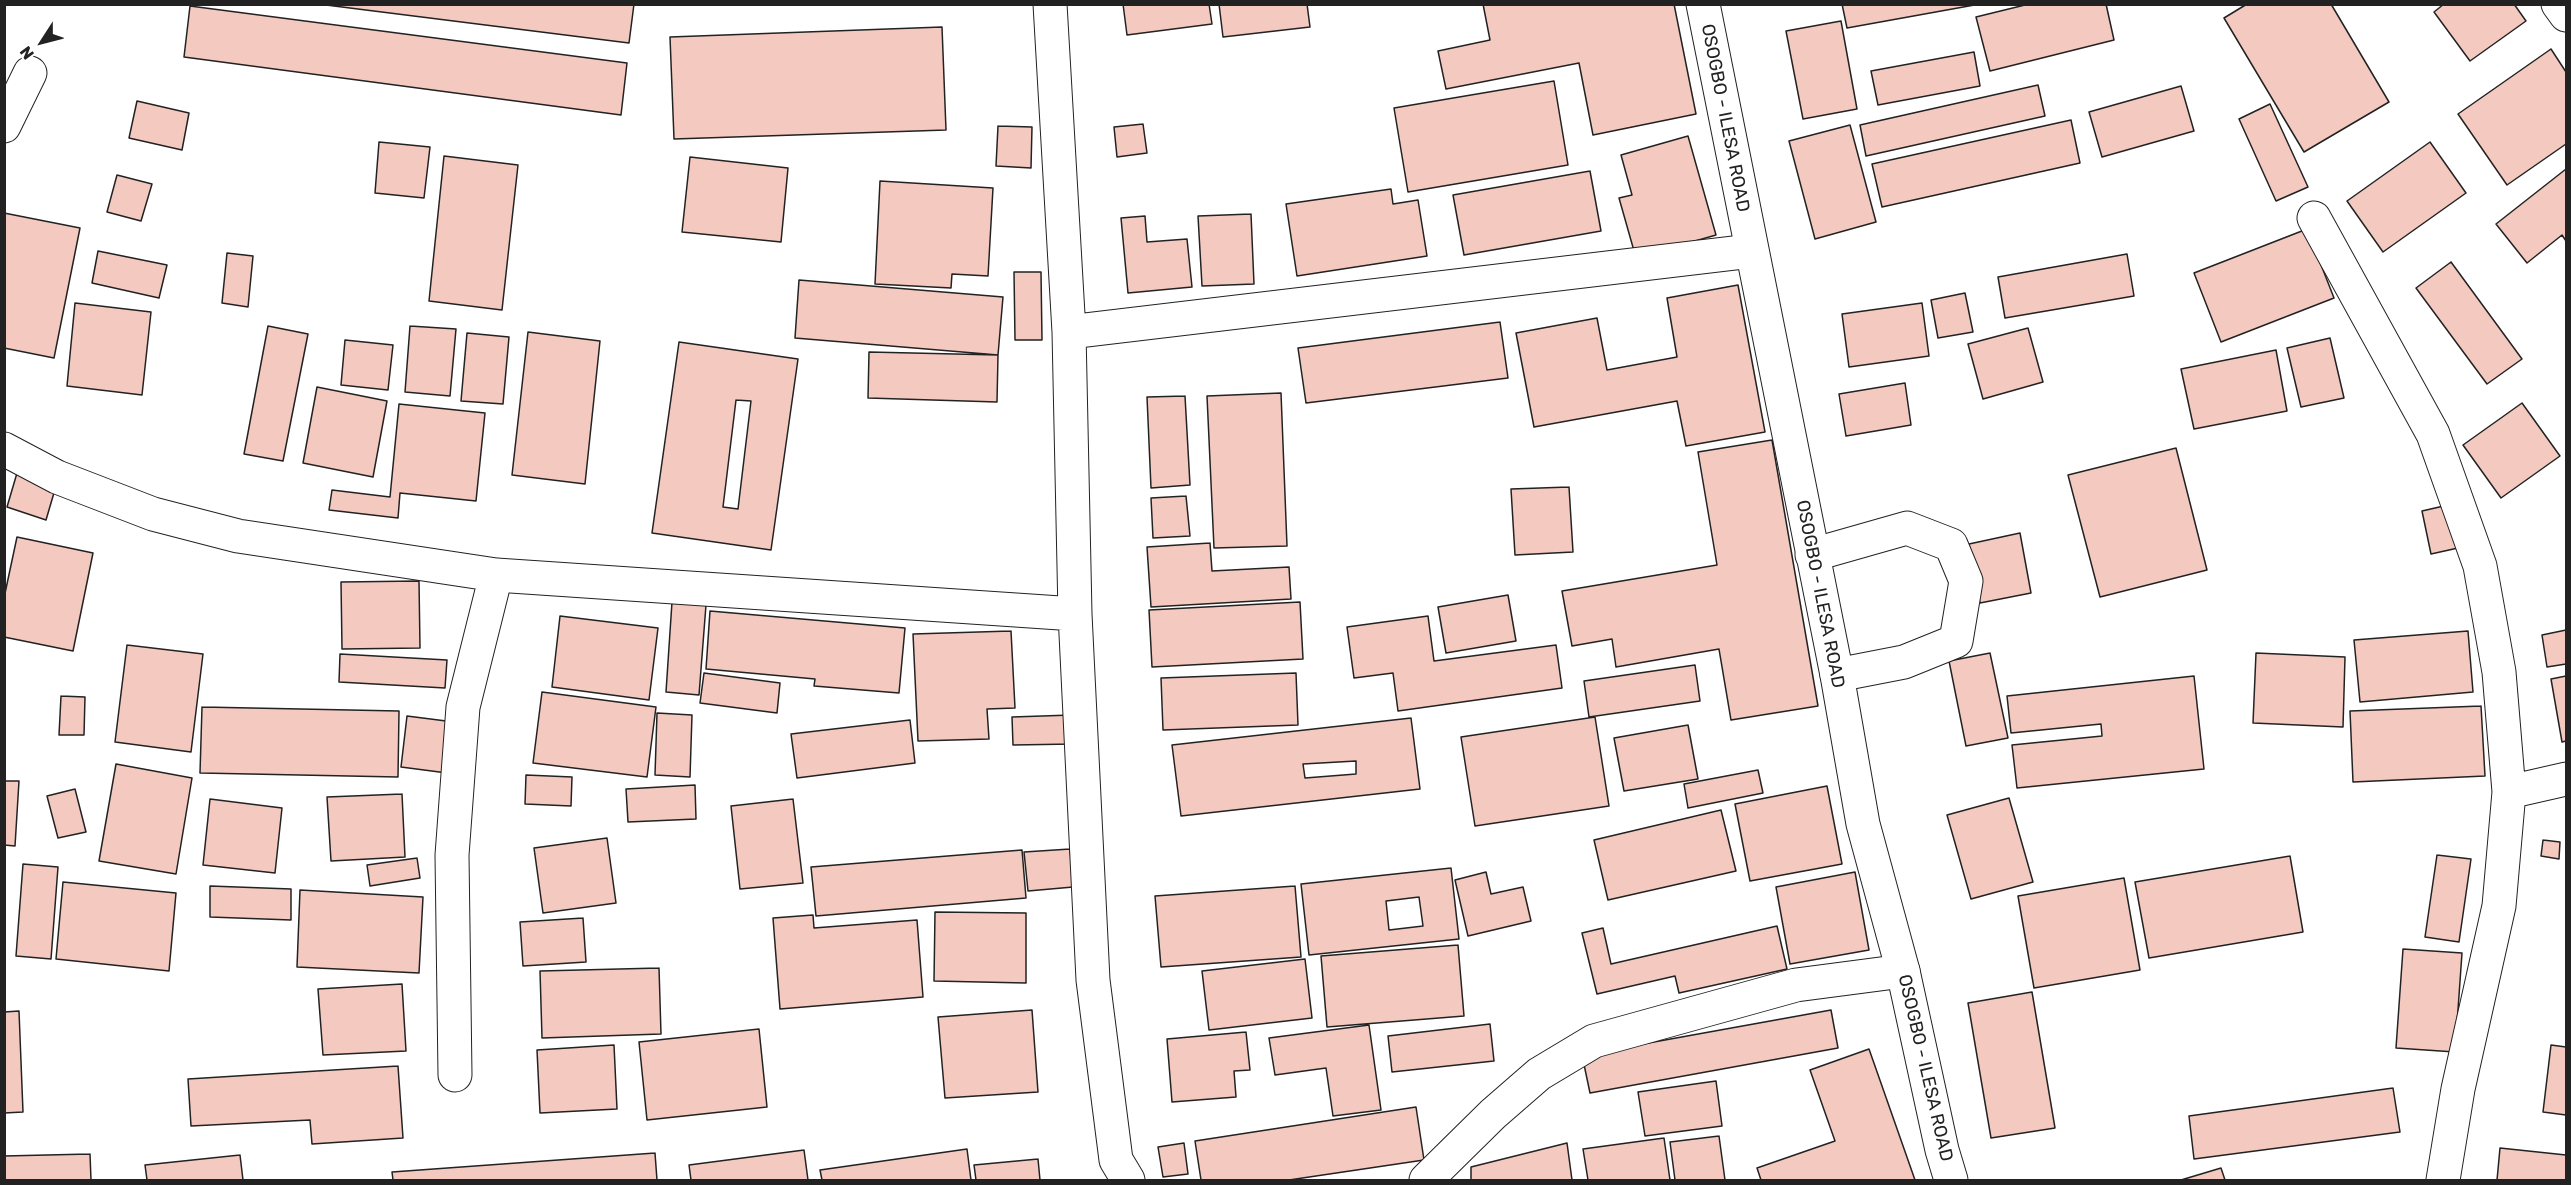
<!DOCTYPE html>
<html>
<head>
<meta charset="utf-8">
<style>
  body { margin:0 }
  #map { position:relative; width:2571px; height:1185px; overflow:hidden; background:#fff; font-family:Rubik,sans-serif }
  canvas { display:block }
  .frame { position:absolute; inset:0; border:6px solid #222; pointer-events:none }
  .north { position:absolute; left:12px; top:12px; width:60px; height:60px; -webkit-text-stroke:4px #fff; paint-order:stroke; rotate:234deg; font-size:16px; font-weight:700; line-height:24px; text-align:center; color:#222 }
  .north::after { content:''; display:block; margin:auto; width:21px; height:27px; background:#222; clip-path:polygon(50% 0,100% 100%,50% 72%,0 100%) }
</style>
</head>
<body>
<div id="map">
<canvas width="2571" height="1185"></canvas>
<div class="frame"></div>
<div class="north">N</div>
</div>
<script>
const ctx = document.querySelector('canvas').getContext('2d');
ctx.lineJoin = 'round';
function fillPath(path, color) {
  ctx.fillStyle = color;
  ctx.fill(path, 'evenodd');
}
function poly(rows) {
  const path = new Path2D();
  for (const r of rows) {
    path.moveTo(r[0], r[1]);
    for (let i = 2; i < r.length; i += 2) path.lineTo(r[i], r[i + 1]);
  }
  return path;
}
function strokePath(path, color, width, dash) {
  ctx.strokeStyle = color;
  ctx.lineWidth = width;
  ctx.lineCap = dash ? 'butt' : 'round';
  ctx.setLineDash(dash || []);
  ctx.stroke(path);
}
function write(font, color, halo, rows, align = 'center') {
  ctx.font = font + ' Rubik,sans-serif';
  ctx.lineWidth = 4.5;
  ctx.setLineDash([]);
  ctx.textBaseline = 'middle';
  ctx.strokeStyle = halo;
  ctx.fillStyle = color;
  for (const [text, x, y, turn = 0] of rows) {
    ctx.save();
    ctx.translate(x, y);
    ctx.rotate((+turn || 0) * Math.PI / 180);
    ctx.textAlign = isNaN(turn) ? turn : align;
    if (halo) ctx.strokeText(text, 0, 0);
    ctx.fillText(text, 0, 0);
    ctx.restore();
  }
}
const building = poly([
  [318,4,634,4,629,43,318,4],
  [1123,4,1209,4,1212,24,1127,35,1123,4],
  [1219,4,1307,4,1310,27,1223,37,1219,4],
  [1483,4,1674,4,1696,114,1593,135,1579,63,1446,89,1438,51,1490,40,1483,4],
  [1842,4,1980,4,1847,28,1842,4],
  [2029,4,2106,4,2114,40,1990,71,1976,17,2029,4],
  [2247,4,2331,4,2389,102,2304,152,2224,18,2247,4],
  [2444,4,2514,4,2526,21,2470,61,2434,12,2444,4],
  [190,6,627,63,621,115,184,57,190,6],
  [1841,21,1857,109,1803,119,1786,31,1841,21],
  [942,27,946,130,674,139,670,37,942,27],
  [2551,49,2566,72,2566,144,2507,185,2458,114,2551,49],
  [1974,52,1980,86,1878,105,1871,71,1974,52],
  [1554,81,1568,165,1408,192,1394,108,1554,81],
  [2038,85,2045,116,1866,156,1860,125,2038,85],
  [2181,86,2194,131,2102,157,2089,112,2181,86],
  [137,101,189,113,182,150,129,138,137,101],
  [2270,104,2308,187,2276,201,2239,119,2270,104],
  [2071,120,2080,163,1882,207,1872,164,2071,120],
  [1143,124,1147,153,1117,157,1114,127,1143,124],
  [1850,125,1876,222,1815,239,1789,141,1850,125],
  [998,126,1032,127,1031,168,996,166,998,126],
  [1688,136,1716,235,1636,258,1619,198,1632,195,1621,155,1688,136],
  [379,142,430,147,424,198,375,193,379,142],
  [2430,142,2466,193,2383,252,2347,201,2430,142],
  [444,156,518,165,502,310,429,301,444,156],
  [690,157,788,168,781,242,682,232,690,157],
  [2566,169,2566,241,2562,235,2527,263,2496,224,2566,169],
  [1590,171,1601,231,1464,255,1453,195,1590,171],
  [117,175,152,184,141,221,107,212,117,175],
  [880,181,993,188,988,276,952,274,951,288,875,284,880,181],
  [1391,189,1393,204,1418,200,1427,256,1297,276,1286,204,1391,189],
  [4,213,80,228,54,358,4,348,4,213],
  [1251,214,1254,284,1202,286,1198,216,1251,214],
  [1145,216,1147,242,1187,239,1192,287,1128,293,1121,218,1145,216],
  [2307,229,2334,298,2221,342,2194,273,2307,229],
  [98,251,167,265,159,298,92,283,98,251],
  [227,253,253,256,248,307,222,303,227,253],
  [2127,254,2134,296,2005,318,1998,277,2127,254],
  [2451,262,2522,359,2487,384,2416,288,2451,262],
  [1014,272,1041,272,1042,340,1015,340,1014,272],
  [799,280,1003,297,998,355,795,338,799,280],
  [1738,285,1765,432,1686,446,1677,401,1534,427,1516,333,1597,318,1607,370,1677,357,1667,298,1738,285],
  [1965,293,1973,332,1938,338,1931,300,1965,293],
  [75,303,151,312,142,395,67,386,75,303],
  [1922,303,1929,356,1849,367,1842,314,1922,303],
  [1500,322,1508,378,1306,403,1298,348,1500,322],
  [268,326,308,334,283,461,244,454,268,326],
  [410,326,456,329,450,396,405,392,410,326],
  [2028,328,2043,382,1983,399,1968,344,2028,328],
  [528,332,600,341,585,484,512,475,528,332],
  [467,333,509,337,503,404,461,401,467,333],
  [2330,338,2344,398,2301,407,2287,348,2330,338],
  [345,340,393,345,388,390,341,385,345,340],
  [679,342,798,359,771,550,652,533,679,342],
  [736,400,751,401,738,509,723,507,736,400],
  [2276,350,2287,411,2194,429,2181,369,2276,350],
  [869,352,998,355,997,402,868,398,869,352],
  [1905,383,1911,425,1846,436,1839,394,1905,383],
  [317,387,387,401,373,477,303,463,317,387],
  [1281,393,1287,546,1214,548,1207,396,1281,393],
  [1185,396,1190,485,1151,488,1147,397,1185,396],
  [2522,403,2560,456,2501,498,2463,445,2522,403],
  [399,404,485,413,476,501,400,493,398,518,329,510,332,490,390,497,399,404],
  [1772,440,1818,706,1731,720,1719,649,1616,667,1612,639,1572,646,1562,591,1717,565,1698,452,1772,440],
  [2176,448,2207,570,2100,597,2068,475,2176,448],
  [17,473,56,486,46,520,7,507,17,473],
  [1569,487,1573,552,1515,555,1511,489,1569,487],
  [1186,496,1190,536,1153,538,1151,498,1186,496],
  [2448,505,2458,548,2431,554,2422,511,2448,505],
  [2020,533,2031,593,1980,603,1969,544,2020,533],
  [17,537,93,553,73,651,4,637,4,598,17,537],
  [1210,543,1212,571,1289,567,1291,599,1151,607,1147,547,1210,543],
  [419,581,420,648,342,649,341,582,419,581],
  [1508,595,1516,641,1446,653,1438,607,1508,595],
  [672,602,706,605,699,695,666,692,672,602],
  [1300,602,1303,659,1152,667,1149,610,1300,602],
  [710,611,905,628,899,693,814,686,815,679,706,669,710,611],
  [560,616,658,628,649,700,552,687,560,616],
  [1428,616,1434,661,1556,645,1562,688,1398,711,1393,673,1354,678,1347,627,1428,616],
  [2566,630,2566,664,2547,667,2542,635,2566,630],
  [1011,631,1015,708,987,709,989,739,918,741,913,634,1011,631],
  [2468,631,2473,692,2360,702,2354,640,2468,631],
  [127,645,203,654,191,752,115,742,127,645],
  [1990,653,2008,738,1966,746,1949,661,1990,653],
  [2256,653,2345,657,2343,727,2253,723,2256,653],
  [340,654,447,660,445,688,339,682,340,654],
  [1695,665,1700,701,1589,717,1584,681,1695,665],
  [704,673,780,683,777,713,700,703,704,673],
  [1296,673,1298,725,1163,730,1161,678,1296,673],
  [2194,676,2204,769,2017,788,2012,745,2102,736,2101,724,2011,733,2007,696,2194,676],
  [2566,676,2566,741,2562,742,2551,679,2566,676],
  [542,692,656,707,647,777,533,763,542,692],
  [61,696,85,697,84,735,59,735,61,696],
  [2481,706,2485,776,2353,782,2350,711,2481,706],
  [202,707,399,711,398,777,200,773,202,707],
  [657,713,692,715,690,777,655,775,657,713],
  [1072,715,1073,744,1013,745,1012,717,1072,715],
  [407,716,454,722,447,773,401,767,407,716],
  [1595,717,1609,806,1475,826,1461,737,1595,717],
  [1411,718,1420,789,1181,816,1172,745,1411,718],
  [1356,761,1356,774,1305,778,1303,764,1356,761],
  [910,720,915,763,797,778,791,734,910,720],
  [1688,725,1698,779,1624,791,1614,738,1688,725],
  [116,764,192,778,176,874,99,861,116,764],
  [1758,770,1763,793,1688,808,1684,784,1758,770],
  [526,775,572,777,571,806,525,804,526,775],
  [4,781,19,781,15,846,4,845,4,781],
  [695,785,696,819,628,822,626,789,695,785],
  [1827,786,1842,864,1750,881,1735,804,1827,786],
  [75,789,86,832,58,838,47,796,75,789],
  [402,794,405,857,331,861,327,797,402,794],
  [2009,798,2033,882,1971,899,1947,815,2009,798],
  [210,799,282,808,275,873,203,865,210,799],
  [793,799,803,883,740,889,731,806,793,799],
  [1721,810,1736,871,1608,900,1594,840,1721,810],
  [607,838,616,903,543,913,534,848,607,838],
  [2543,840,2560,842,2559,859,2541,856,2543,840],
  [1070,849,1073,887,1028,891,1024,852,1070,849],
  [1022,850,1026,898,816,916,811,867,1022,850],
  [2437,855,2471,859,2459,942,2425,937,2437,855],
  [2290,856,2303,932,2149,958,2135,882,2290,856],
  [417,858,420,878,370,886,367,865,417,858],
  [23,864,58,867,51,959,16,956,23,864],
  [1451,868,1459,939,1309,955,1301,884,1451,868],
  [1419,897,1423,926,1389,930,1386,901,1419,897],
  [1486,872,1491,894,1523,887,1531,921,1468,936,1455,880,1486,872],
  [1855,872,1869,950,1790,964,1776,887,1855,872],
  [2124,878,2140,970,2034,988,2018,896,2124,878],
  [63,882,176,893,169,971,56,959,63,882],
  [210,886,291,889,291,920,210,917,210,886],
  [1295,886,1301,957,1161,967,1155,896,1295,886],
  [300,890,423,897,419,973,297,967,300,890],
  [935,912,1026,913,1026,983,934,981,935,912],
  [813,915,814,928,917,920,923,997,780,1009,773,918,813,915],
  [583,918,586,962,523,966,520,922,583,918],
  [1777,926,1787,969,1679,993,1675,976,1597,994,1582,933,1603,928,1611,964,1777,926],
  [1458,945,1464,1016,1327,1027,1321,956,1458,945],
  [2403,949,2462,953,2455,1052,2396,1048,2403,949],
  [1305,959,1312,1018,1209,1030,1202,971,1305,959],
  [659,968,661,1034,542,1038,540,971,659,968],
  [402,984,406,1051,323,1055,318,989,402,984],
  [2032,992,2055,1128,1991,1138,1968,1003,2032,992],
  [1032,1010,1038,1092,945,1098,938,1017,1032,1010],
  [1831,1010,1838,1048,1590,1093,1582,1055,1831,1010],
  [19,1011,23,1112,4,1113,4,1012,19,1011],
  [1490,1024,1494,1061,1392,1072,1388,1036,1490,1024],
  [1369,1025,1381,1110,1333,1116,1326,1068,1275,1075,1269,1038,1369,1025],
  [759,1029,767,1107,647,1120,639,1042,759,1029],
  [1246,1032,1250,1070,1234,1071,1236,1097,1172,1102,1167,1039,1246,1032],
  [614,1045,617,1109,540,1113,537,1050,614,1045],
  [2551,1045,2566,1047,2566,1115,2543,1112,2551,1045],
  [1869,1049,1915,1180,1761,1180,1757,1168,1835,1141,1810,1070,1869,1049],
  [398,1066,403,1138,312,1144,310,1120,191,1126,188,1079,398,1066],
  [1716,1081,1722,1126,1645,1136,1638,1092,1716,1081],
  [2393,1088,2400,1132,2194,1159,2189,1116,2393,1088],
  [1416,1107,1424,1160,1289,1180,1201,1180,1195,1141,1416,1107],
  [1719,1136,1725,1180,1675,1180,1670,1142,1719,1136],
  [1664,1138,1670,1180,1588,1180,1583,1149,1664,1138],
  [1184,1143,1188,1174,1163,1177,1158,1147,1184,1143],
  [1567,1143,1572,1180,1471,1180,1471,1167,1567,1143],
  [2500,1148,2566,1155,2566,1180,2497,1180,2500,1148],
  [967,1149,971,1180,822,1180,820,1170,967,1149],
  [804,1150,808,1180,691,1180,689,1165,804,1150],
  [655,1153,657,1180,393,1180,392,1172,655,1153],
  [90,1154,91,1180,4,1180,4,1156,90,1154],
  [240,1155,243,1180,147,1180,145,1165,240,1155],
  [1038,1159,1040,1180,976,1180,974,1165,1038,1159],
  [2221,1168,2225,1180,2181,1180,2221,1168]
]);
fillPath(building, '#f3c9c0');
strokePath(building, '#222', 1.5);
const minor = poly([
  [1050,4,1069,332,1075,614,1093,980,1116,1160,1128,1180],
  [2558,4,2566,15],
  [4,126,30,73],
  [2314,218,2433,434,2480,566,2499,672,2509,792,2499,906,2458,1089,2443,1180],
  [1069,332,1751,251],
  [4,449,57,477,153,514,238,536,496,575,1075,614],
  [1812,555,1907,528,1951,545,1966,581,1956,641,1904,662,1837,675],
  [2509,792,2566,779],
  [455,1075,452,855,463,707,496,575],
  [1426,1180,1493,1114,1539,1074,1594,1041,1796,985,1903,971]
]);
const major = poly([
  [1703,4,1837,675,1863,824,1903,971,1942,1150,1951,1180]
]);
strokePath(minor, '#222', 35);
strokePath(major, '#222', 35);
strokePath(minor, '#fff', 33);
strokePath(major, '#fff', 33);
write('18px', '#222', '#fff', [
  ["OSOGBO - ILESA ROAD",1725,118,79],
  ["OSOGBO - ILESA ROAD",1820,594,79],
  ["OSOGBO - ILESA ROAD",1925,1068,77]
]);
</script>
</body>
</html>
